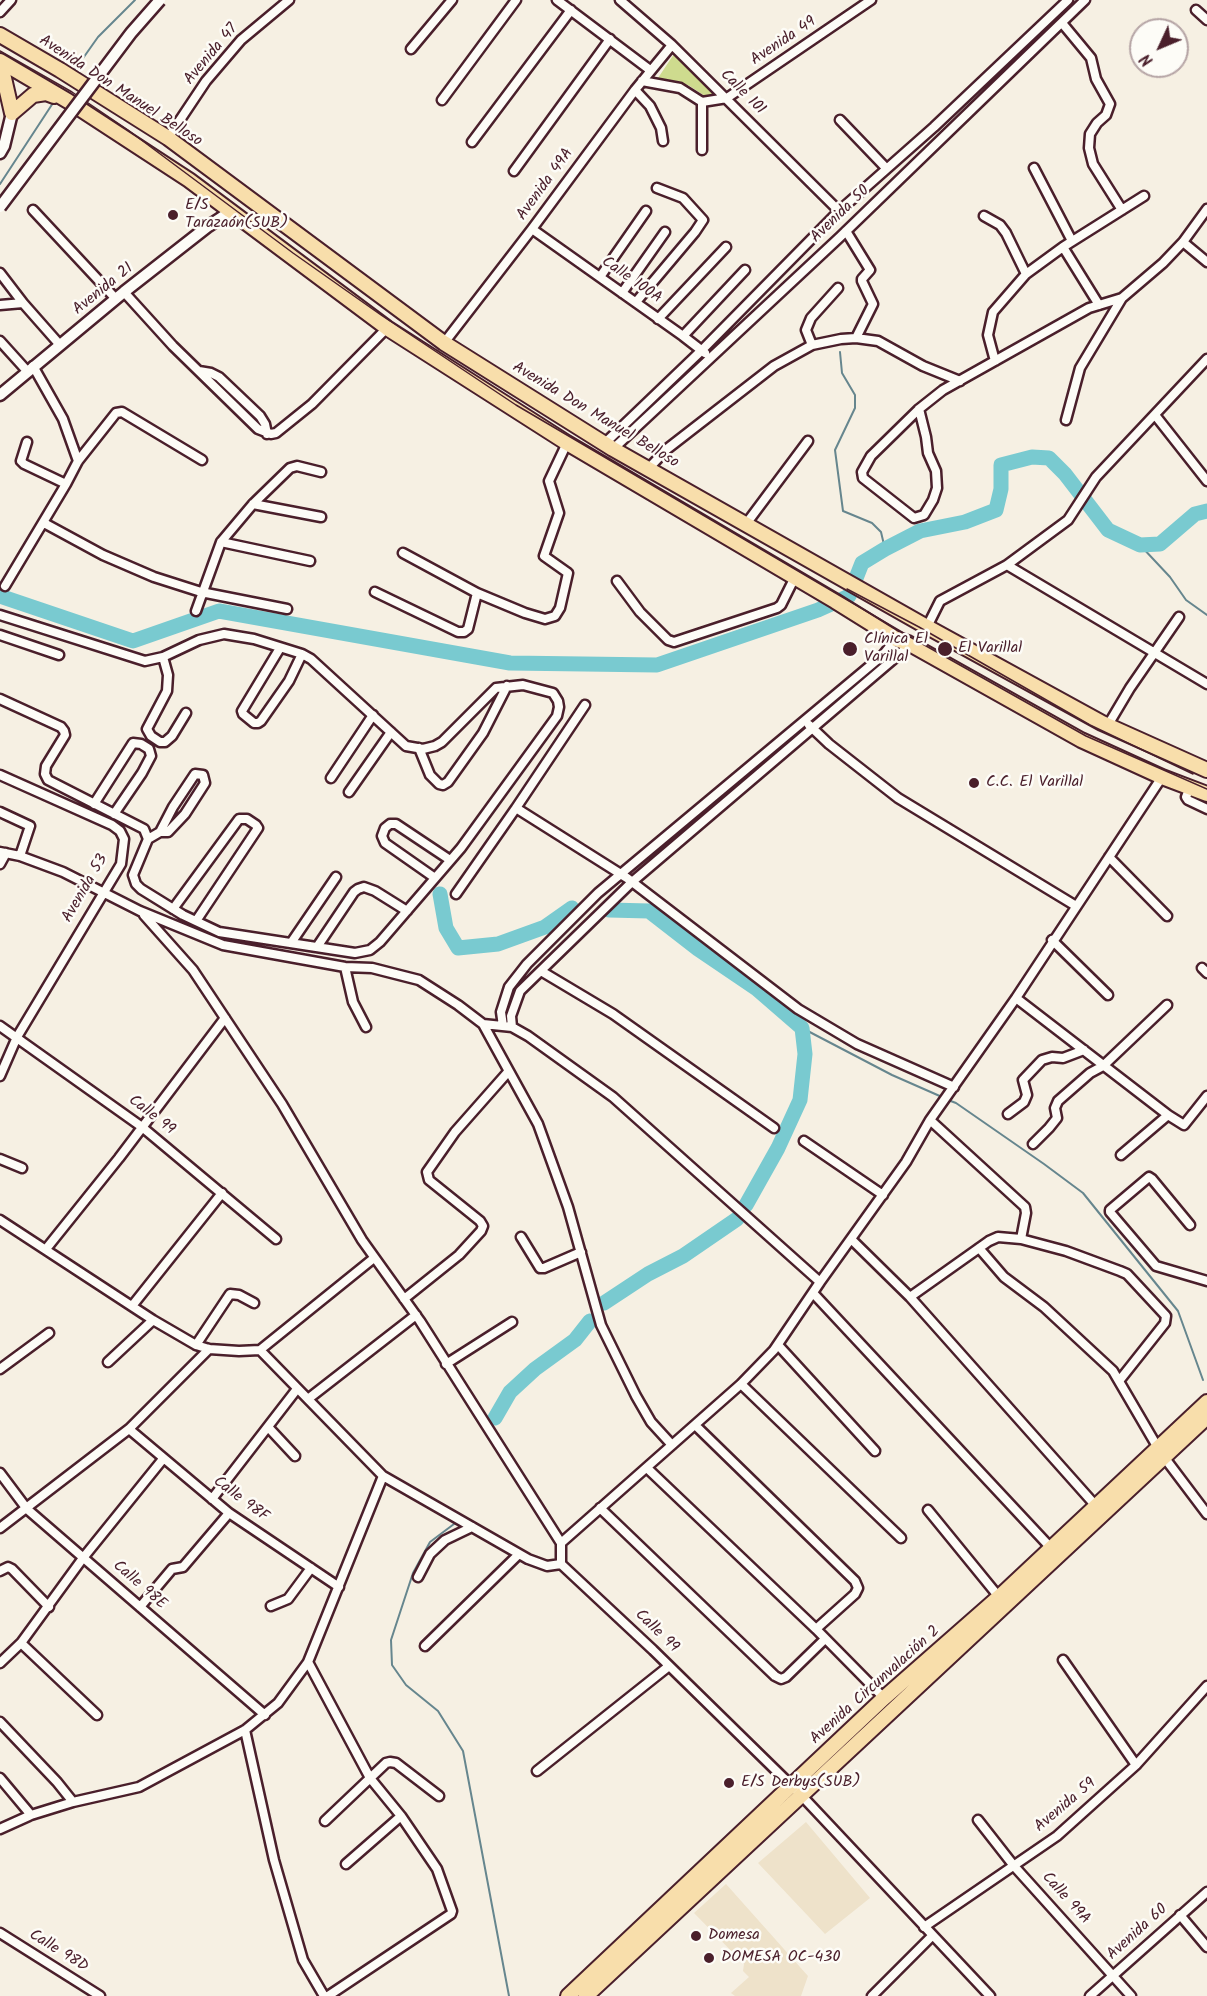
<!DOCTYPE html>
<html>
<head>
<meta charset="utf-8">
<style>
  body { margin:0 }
  #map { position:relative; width:1207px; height:1996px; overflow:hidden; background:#f6f0e3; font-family:Kalam,sans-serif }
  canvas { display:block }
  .north { position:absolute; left:1129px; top:18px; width:60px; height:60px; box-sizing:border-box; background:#fdfcf7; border:2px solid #b5a4a5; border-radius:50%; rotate:226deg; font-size:16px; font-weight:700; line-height:24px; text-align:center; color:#4a1f2b }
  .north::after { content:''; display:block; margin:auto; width:21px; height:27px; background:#4a1f2b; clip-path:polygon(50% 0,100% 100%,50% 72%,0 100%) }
</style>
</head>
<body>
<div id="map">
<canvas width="1207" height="1996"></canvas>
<div class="north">N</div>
</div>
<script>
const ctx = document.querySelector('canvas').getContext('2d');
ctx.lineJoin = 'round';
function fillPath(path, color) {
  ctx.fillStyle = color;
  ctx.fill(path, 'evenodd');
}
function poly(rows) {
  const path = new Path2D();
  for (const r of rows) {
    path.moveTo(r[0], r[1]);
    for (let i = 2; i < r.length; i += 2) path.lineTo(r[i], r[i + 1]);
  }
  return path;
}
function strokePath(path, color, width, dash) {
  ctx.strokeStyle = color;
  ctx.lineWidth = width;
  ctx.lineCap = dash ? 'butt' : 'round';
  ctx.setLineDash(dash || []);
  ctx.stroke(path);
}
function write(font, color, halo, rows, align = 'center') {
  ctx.font = font + ' Kalam,sans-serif';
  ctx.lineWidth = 5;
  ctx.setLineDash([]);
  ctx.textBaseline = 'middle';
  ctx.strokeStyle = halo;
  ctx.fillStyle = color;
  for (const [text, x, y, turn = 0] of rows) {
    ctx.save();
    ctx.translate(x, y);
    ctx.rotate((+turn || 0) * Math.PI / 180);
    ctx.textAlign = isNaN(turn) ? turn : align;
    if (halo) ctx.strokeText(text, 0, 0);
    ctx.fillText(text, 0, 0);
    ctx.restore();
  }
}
fillPath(poly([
  [806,1822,870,1898,825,1934,758,1863],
  [726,1884,808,1976,801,1996,735,1996,731,1993,749,1977,743,1971,744,1964,694,1913]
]), '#eee2ca');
fillPath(poly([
  [674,54,714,93,708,98,688,85,658,78]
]), '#cedb8e');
strokePath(poly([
  [74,71,98,37,135,0],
  [0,184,53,103],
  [840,352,842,373,855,395,855,408,835,450,843,511,872,523,881,532,885,549],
  [1140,545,1170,577,1186,600,1207,615],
  [802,1028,892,1075,942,1097],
  [948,1100,956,1103,1044,1164,1083,1193,1178,1311,1203,1380],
  [454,1524,430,1542,413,1573,391,1640,392,1665,406,1685,438,1711,463,1751,509,1996]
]), '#66868e', 2);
strokePath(poly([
  [0,596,133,641,219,611,510,663,657,665,818,610,849,596,862,563,885,549,920,531,965,522,996,510,1001,489,1001,465,1032,457,1049,458,1065,474,1108,530,1140,545,1160,544,1195,514,1207,511],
  [440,894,446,928,458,948,498,944,545,927,572,908],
  [609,910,649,911,698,949,757,989,802,1028,805,1054,800,1100,778,1148,746,1205],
  [604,1303,648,1274,683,1256,737,1219],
  [495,1418,510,1392,535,1369,575,1340,590,1321]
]), '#79cad0', 15);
const minor = poly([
  [557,0,650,70],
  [620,0,672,45,839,211],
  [1196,10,1207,20],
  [0,12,11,0],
  [1062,23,1091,58,1096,79,1110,104,1106,115,1097,123,1090,134,1089,148,1093,164,1122,210],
  [411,49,452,0],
  [642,81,680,88,702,102,727,98,871,0],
  [635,90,650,106,661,128,663,141],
  [442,100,516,0],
  [840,120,886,168],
  [168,138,206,81,241,40,289,0],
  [472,142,571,10],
  [702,150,702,102],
  [1034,168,1072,241],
  [514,171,610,39],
  [33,210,116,299],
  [984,216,1000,225,1006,233,1026,274],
  [532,229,683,336,705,353],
  [846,231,870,270,862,279,862,281,873,304,856,338],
  [1183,242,1207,262],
  [1063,247,1099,305],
  [0,273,23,303],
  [600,277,646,211],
  [124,292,173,346,258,429,271,434,276,433,312,404,387,328],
  [622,293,665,232],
  [636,302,695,232,703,220,683,198,657,188],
  [0,305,23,303,60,345],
  [658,319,726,247],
  [683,336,745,270],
  [0,341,28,372],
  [444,343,532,229,635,90,672,45],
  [812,345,806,330,811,318,838,288],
  [995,361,988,335,993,312,1026,274,1063,247,1144,196],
  [33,366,63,419,78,461],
  [199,371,211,373,219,377,260,416,265,424,267,434],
  [919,409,926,437,928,453,936,471,937,488,933,500,924,515,914,518,863,478,862,472,871,456,919,409,943,390,1089,308,1122,298,1163,263,1183,242,1207,209],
  [1155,415,1207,481],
  [1066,420,1080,368,1122,298],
  [27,442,21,461,24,464,66,484],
  [604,444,702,350,839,211,934,127,1068,0],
  [613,449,840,237,1085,0],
  [648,469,667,449,774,366,812,345,841,339,856,338,878,341,923,366,960,381],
  [253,504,321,517],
  [44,523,103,555,154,577,201,592,287,609],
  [746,524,808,441],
  [221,542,310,561],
  [403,553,477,593],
  [1007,565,1207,684],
  [617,581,640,612,668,640,674,642,777,608,781,605,795,577],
  [5,586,66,484,78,461,116,413,122,412,202,460],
  [375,592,458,632,464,632,468,629,477,593,525,613,545,619,555,616,560,608,568,573,544,556,559,513,549,481,567,443],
  [196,611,221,542,253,504,290,468,297,466,321,472],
  [0,615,145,661,163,657,199,640,224,634,254,639,302,654,311,659,406,746,423,749,435,746,442,742,496,688,523,685,553,693,558,701,559,707,557,716,461,848,380,942,370,950,355,953,219,932,183,915,141,889,136,884,133,875,148,839,144,829,48,780,45,774,46,766,65,735,64,731,61,727,0,699],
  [927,627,940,601,1007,565,1068,520,1096,477,1207,359],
  [0,635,59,655],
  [280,648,242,711,243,714,254,723,258,723,261,721,289,681,302,654],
  [163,657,168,675,167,691,147,729,151,736,160,742,165,742,172,736,186,713],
  [585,705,516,808,627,878,798,1009,857,1044,954,1087],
  [809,725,829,744,898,798,1076,906],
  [1108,725,1130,688,1179,617],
  [419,748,430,775,439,784,443,785,448,782,483,733,507,686],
  [0,775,112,825,120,831,124,839,121,864,17,1037,0,1076],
  [331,778,373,715],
  [1190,787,1186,797,1188,800,1207,809],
  [349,792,391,732],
  [94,804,133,743,141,744,149,749,151,756,142,773,114,814],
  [0,812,30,826,20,856],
  [148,839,160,832,168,832,185,814,205,783,203,775,195,774,173,807,160,832],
  [0,852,20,856,63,872,140,911,223,945,345,967,372,968,419,980,458,1005,483,1024,538,1124,568,1207,601,1325,636,1396,651,1422,672,1445],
  [1109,857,1167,916],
  [0,864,6,853],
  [435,878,385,843,382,836,385,828,390,824,396,824,450,860],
  [456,894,516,808],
  [173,909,239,819,247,819,256,825,258,828,196,921],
  [144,915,193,970,282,1104,362,1240,420,1321,561,1543,561,1564],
  [1052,940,1108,995],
  [291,943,336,877],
  [317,947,354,892,358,889,364,887,375,891,407,911],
  [345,967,353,1002,366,1027],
  [1202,968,1207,973],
  [541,971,613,1014,774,1128],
  [1016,998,1168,1115,1184,1125,1207,1096],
  [483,1024,512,1027,528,1036,613,1097,820,1282],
  [0,1026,142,1127,276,1239],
  [503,1026,501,1012,509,987,527,964,598,893,883,655,896,639],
  [512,1027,511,1016,520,991,632,882,903,651,908,643],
  [1008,1114,1024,1102,1027,1095,1023,1080,1042,1060,1052,1057,1063,1058,1084,1050],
  [930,1120,1025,1207,1026,1213,1021,1239],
  [804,1141,883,1195],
  [1033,1144,1049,1128,1057,1118,1055,1108,1058,1101,1090,1073,1103,1066,1167,1005],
  [1121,1155,1168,1115],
  [0,1159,22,1168],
  [0,1220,153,1320,196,1345,209,1349,239,1351,260,1350,374,1258],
  [1190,1225,1152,1179,1149,1177,1110,1210,1110,1212,1156,1266,1207,1281],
  [521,1237,540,1268,544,1268,581,1252],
  [851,1239,910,1297,1096,1506],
  [979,1248,1004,1277,1044,1307,1113,1371,1158,1448],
  [46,1249,119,1158,225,1018],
  [813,1293,1051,1548],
  [910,1297,989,1241,998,1237,1021,1239,1066,1251,1120,1271,1127,1274,1166,1316,1165,1323,1119,1381],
  [404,1299,459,1255,481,1231,483,1226,480,1221,429,1180,427,1172,455,1132,508,1072],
  [132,1306,222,1193],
  [196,1345,230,1294,239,1295,254,1303],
  [778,1345,875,1451],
  [260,1350,383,1476,528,1559,547,1566,561,1564],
  [108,1362,153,1320],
  [446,1364,512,1322],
  [0,1369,49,1333],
  [741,1384,901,1538],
  [308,1399,416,1315],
  [695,1425,855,1581,858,1588,855,1594,816,1629],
  [268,1427,295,1456],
  [129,1429,229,1513,339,1587],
  [1164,1457,1207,1514],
  [647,1468,816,1629,884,1698],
  [0,1473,27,1509,265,1715],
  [212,1499,297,1389],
  [600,1508,775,1676,781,1679,786,1677,825,1639],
  [928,1510,999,1597],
  [0,1528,129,1429,209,1349],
  [561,1543,741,1384,774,1350,820,1282,906,1162,930,1120,1016,998,1162,777],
  [561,1564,653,1650,802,1796,990,1996],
  [0,1571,8,1567,12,1569,49,1607],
  [418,1577,430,1554,445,1540,472,1527],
  [271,1606,288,1599,311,1568],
  [140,1607,172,1569,183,1567,229,1513],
  [21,1643,97,1715],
  [425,1646,519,1554],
  [1063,1660,1136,1765],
  [308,1662,370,1778,401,1816,437,1869,452,1911,451,1914,328,1996],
  [0,1663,21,1643,83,1558,163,1459],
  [0,1722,57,1782,73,1802],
  [245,1730,274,1860,303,1960,324,1996],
  [537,1771,669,1666],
  [0,1778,31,1815],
  [978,1820,1014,1866,1131,1996],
  [325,1821,386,1763,390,1762,396,1763,439,1796],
  [0,1829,31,1815,73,1802,139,1787,245,1730,278,1703,308,1662,383,1476],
  [346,1864,401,1816],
  [1180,1915,1207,1947],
  [924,1927,1057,1836,1136,1765,1207,1686],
  [0,1933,100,1996],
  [872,1996,932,1936],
  [1090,1996,1207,1892]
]);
const tertiary = poly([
  [0,153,4,146,12,113],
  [0,395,124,292,207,227,230,212]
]);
const primary = poly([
  [0,35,60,70,168,138,444,343,613,449,920,623,1102,723,1207,770],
  [0,61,68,101,189,180,387,328,567,443,835,601,896,639,908,643,1081,740,1162,777,1207,794],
  [0,72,4,78,12,113],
  [12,113,33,95,46,93,54,96]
]);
const trunk = poly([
  [568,1996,884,1698,999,1597,1207,1402],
  [586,1996,1207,1417]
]);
strokePath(minor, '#4a1f2b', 13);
strokePath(tertiary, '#4a1f2b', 15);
strokePath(primary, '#4a1f2b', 18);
strokePath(trunk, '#4a1f2b', 18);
strokePath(minor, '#fdfcf7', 8);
strokePath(tertiary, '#fdfcf7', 10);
strokePath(primary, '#f8deab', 14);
strokePath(trunk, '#f8deab', 14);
strokePath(poly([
  [0,51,72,92,128,130,293,253,381,315,516,405,912,638,1086,736,1207,789],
  [847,589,919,627,1090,725,1193,774]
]), '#4a1f2b', 1.5);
const tertiaryBridge = poly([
  [0,207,131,33,160,0]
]);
strokePath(tertiaryBridge, '#4a1f2b', 15, []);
strokePath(tertiaryBridge, '#fdfcf7', 10);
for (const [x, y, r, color] of [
  [173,215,6,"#4a1f2b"],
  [850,649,8,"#4a1f2b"],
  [945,649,8,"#4a1f2b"],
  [974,783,6,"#4a1f2b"],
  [729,1783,6,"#4a1f2b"],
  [696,1936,6,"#4a1f2b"],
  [709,1958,6,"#4a1f2b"]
]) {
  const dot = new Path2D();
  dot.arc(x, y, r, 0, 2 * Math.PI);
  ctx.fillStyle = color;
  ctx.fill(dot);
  strokePath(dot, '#fdfcf7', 2);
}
write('16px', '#4a1f2b', '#fdfcf7', [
  ["Avenida 49",784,42,-34],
  ["Avenida 47",212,55,-50],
  ["Avenida Don Manuel Belloso",120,92,33],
  ["Calle 101",742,93,45],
  ["Avenida 49A",546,185,-54],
  ["Avenida 50",841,215,-44],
  ["Calle 100A",631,281,35],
  ["Avenida 21",104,290,-39],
  ["Avenida Don Manuel Belloso",595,416,31],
  ["Avenida 53",86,889,-60],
  ["Calle 99",151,1116,38],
  ["Calle 98F",240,1500,37],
  ["Calle 98E",139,1586,41],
  ["Calle 99",656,1632,44],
  ["Avenida Circunvalación 2",876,1686,-42],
  ["Avenida 59",1066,1806,-40],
  ["Calle 99A",1065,1899,48],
  ["Avenida 60",1138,1933,-42],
  ["Calle 98D",58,1952,32]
]);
write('16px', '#4a1f2b', '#fdfcf7', [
  ["E/S",185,206],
  ["Tarazaón(SUB)",185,224],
  ["Clínica El",864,640],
  ["Varillal",864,658],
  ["El Varillal",958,649],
  ["C.C. El Varillal",986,783],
  ["E/S Derbys(SUB)",741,1783],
  ["Domesa",708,1936],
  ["DOMESA OC-430",721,1958]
], 'left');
</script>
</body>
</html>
